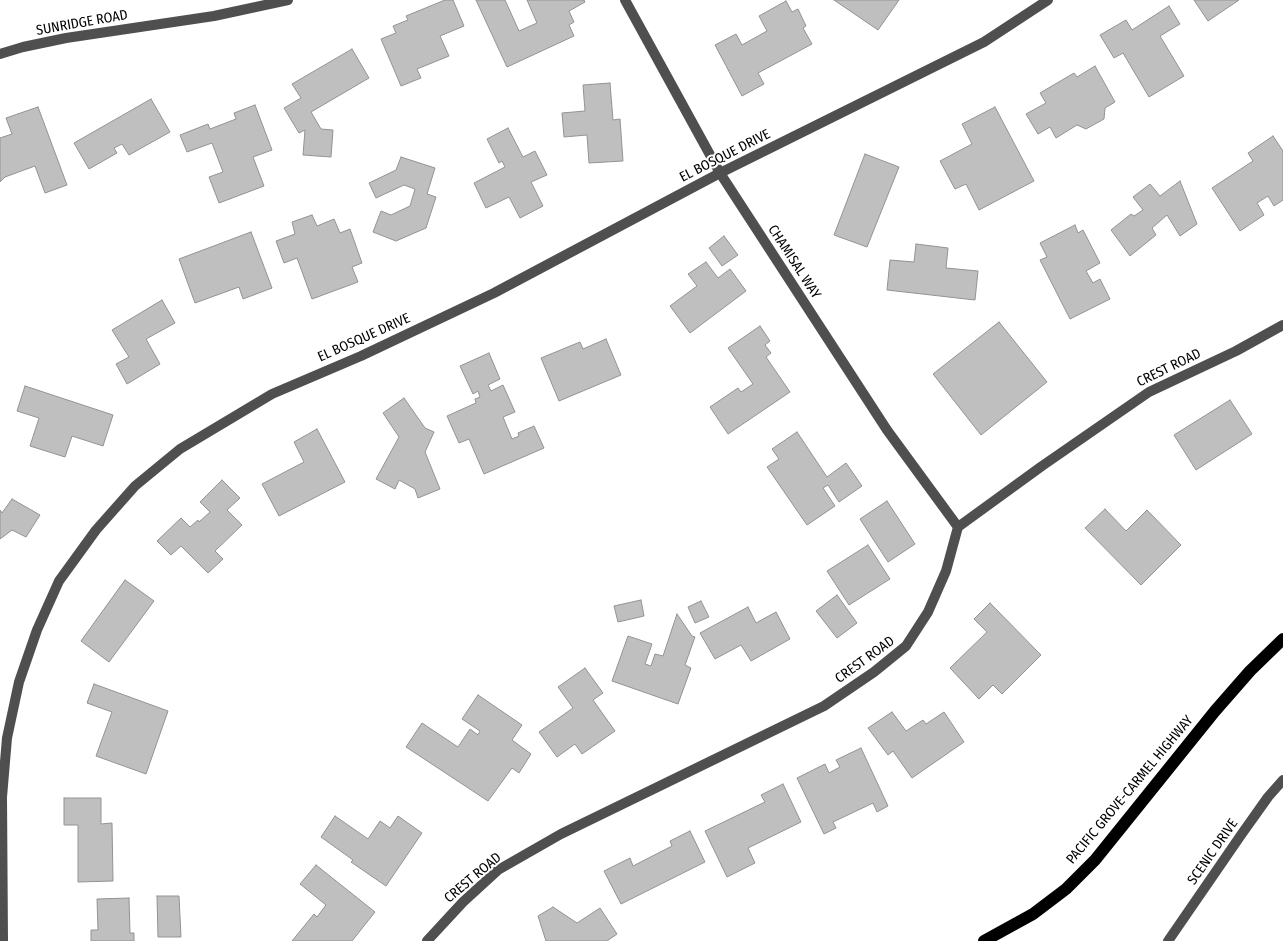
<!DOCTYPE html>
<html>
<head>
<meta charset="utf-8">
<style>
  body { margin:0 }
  canvas { display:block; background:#fff }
</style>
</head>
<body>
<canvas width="1283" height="941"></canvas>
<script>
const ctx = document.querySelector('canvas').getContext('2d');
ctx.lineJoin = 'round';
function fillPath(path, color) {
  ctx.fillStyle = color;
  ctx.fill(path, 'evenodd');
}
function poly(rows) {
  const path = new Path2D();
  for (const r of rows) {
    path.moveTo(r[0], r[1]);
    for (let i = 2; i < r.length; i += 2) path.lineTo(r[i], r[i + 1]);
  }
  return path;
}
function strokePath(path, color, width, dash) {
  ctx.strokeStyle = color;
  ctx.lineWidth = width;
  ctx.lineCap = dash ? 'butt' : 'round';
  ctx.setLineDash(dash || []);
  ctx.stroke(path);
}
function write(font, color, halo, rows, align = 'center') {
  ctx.font = font + ' "Fira Sans Condensed",sans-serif';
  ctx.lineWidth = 4;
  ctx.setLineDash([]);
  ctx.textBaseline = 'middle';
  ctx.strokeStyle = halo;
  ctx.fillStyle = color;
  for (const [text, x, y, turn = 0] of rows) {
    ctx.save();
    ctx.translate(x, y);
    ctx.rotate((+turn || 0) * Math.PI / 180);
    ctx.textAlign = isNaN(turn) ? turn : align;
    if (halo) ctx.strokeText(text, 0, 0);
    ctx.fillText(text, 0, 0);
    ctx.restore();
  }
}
const building = poly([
  [445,0,453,0,464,26,440,36,449,56,417,69,421,78,401,86,381,39,396,33,393,26,408,20,406,16,445,0],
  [476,0,505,0,519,31,537,23,527,0,584,0,585,2,569,11,574,22,569,25,574,36,507,67,476,0],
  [834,0,899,0,878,30,834,0],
  [1194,0,1239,0,1208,21,1194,0],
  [786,1,792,12,798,9,806,26,803,28,812,44,758,73,764,84,742,96,715,45,736,34,742,45,767,31,759,16,786,1],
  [1169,6,1180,24,1160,36,1184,76,1149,97,1123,53,1114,58,1100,35,1126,20,1132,30,1169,6],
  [352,49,369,78,311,112,321,129,333,130,331,157,303,155,305,130,299,133,284,108,301,98,292,84,352,49],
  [1095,66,1115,102,1105,108,1104,119,1086,129,1077,125,1056,138,1050,127,1038,134,1026,114,1046,103,1040,93,1074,73,1077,77,1095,66],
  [610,83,613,120,620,119,623,161,589,163,587,135,564,137,562,113,585,111,583,85,610,83],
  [151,99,170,132,129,155,122,144,114,148,117,153,89,169,74,143,151,99],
  [255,105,272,150,253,157,264,186,219,203,209,177,223,172,212,143,187,152,180,135,208,124,210,129,236,119,234,113,255,105],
  [38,107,67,185,45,193,35,166,5,177,0,182,0,138,12,134,6,118,38,107],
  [995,107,1034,181,979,210,966,184,955,189,940,161,972,144,962,124,995,107],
  [508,128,523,157,535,151,547,175,531,182,543,206,520,218,509,197,486,208,474,183,505,167,502,161,499,163,487,139,508,128],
  [1273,136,1283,151,1283,200,1274,206,1268,196,1257,203,1264,215,1240,231,1212,188,1253,161,1248,153,1273,136],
  [865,154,899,167,867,247,834,235,865,154],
  [401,157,435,168,427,194,436,197,426,228,396,241,373,232,381,211,391,215,410,206,415,189,404,185,376,198,369,183,396,170,401,157],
  [1180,181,1197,224,1180,236,1167,215,1152,228,1156,235,1130,256,1111,230,1131,214,1134,216,1143,210,1133,197,1150,184,1160,196,1180,181],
  [312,215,317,226,334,219,340,233,350,229,362,263,352,267,358,282,312,299,297,258,284,263,276,241,295,234,292,222,312,215],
  [1075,225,1078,233,1083,230,1100,263,1086,271,1093,283,1100,279,1110,299,1070,319,1040,260,1047,257,1040,243,1075,225],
  [251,232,272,288,243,299,239,287,195,303,179,259,251,232],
  [724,236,738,255,722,266,709,248,724,236],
  [916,244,948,248,946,268,978,271,975,300,887,290,890,260,914,262,916,244],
  [706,262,718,278,730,269,746,291,690,333,670,306,697,286,688,274,706,262],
  [162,300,175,323,146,339,160,364,127,384,116,364,129,357,112,330,162,300],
  [999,322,1047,382,981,435,933,374,999,322],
  [760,326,770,341,765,345,771,353,766,357,790,392,728,434,710,407,738,388,741,392,753,384,728,348,760,326],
  [606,339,621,375,559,401,541,358,580,342,583,349,606,339],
  [489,353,500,379,488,385,491,391,503,385,515,412,503,417,512,439,519,436,518,433,534,426,544,448,484,474,469,439,459,443,447,416,476,403,475,399,480,397,478,391,473,394,460,366,489,353],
  [25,386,113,415,103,446,72,436,65,457,30,446,39,418,17,411,25,386],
  [404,398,425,428,434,432,425,452,440,489,418,498,415,489,399,480,395,489,376,479,399,437,383,413,404,398],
  [1230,400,1252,434,1196,470,1174,435,1230,400],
  [317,429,345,482,279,516,262,484,304,462,294,442,317,429],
  [797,432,827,477,846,463,862,486,839,502,828,485,823,488,835,506,807,525,767,467,779,459,772,449,797,432],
  [222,480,240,498,227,510,242,525,215,551,223,559,208,573,181,546,171,555,157,541,181,518,190,527,198,520,199,522,210,512,200,502,222,480],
  [12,499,40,515,26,537,12,530,0,539,0,510,2,513,12,499],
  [887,501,915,544,888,562,860,519,887,501],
  [1105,509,1126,531,1147,510,1181,545,1141,585,1085,528,1105,509],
  [868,545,890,579,849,605,827,571,868,545],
  [125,580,154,601,109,662,81,641,125,580],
  [837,595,857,623,837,638,816,611,837,595],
  [641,600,644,616,618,622,614,606,641,600],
  [701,601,709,617,695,623,688,607,701,601],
  [990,603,1041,655,1002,694,993,685,979,699,950,668,987,632,974,619,990,603],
  [748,607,756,623,776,612,790,639,751,661,741,645,715,659,700,633,748,607],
  [677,614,692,636,695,637,685,665,691,668,678,704,612,681,628,636,652,644,645,664,651,666,655,654,663,656,677,614],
  [585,668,603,693,593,700,615,731,582,754,575,744,557,757,539,732,573,708,558,687,585,668],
  [94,684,168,711,146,774,96,756,112,712,87,703,94,684],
  [478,695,522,725,512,740,531,754,519,773,512,768,488,801,406,747,422,723,458,747,470,729,478,735,480,731,462,719,478,695],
  [892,712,906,731,923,720,926,724,944,712,964,742,912,778,893,751,888,755,868,728,892,712],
  [861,748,888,806,877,812,873,803,833,822,836,828,824,834,797,778,825,764,829,773,840,767,836,760,861,748],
  [783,784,801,822,748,848,755,863,727,877,705,831,765,802,761,795,783,784],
  [64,798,101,798,101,824,112,823,113,881,78,882,78,825,64,825,64,798],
  [335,816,368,839,380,821,390,828,398,816,422,833,386,886,351,862,353,860,321,837,335,816],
  [690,831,705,862,621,904,604,871,630,858,633,866,672,846,670,841,690,831],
  [316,865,375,912,352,941,292,941,314,914,317,917,326,905,300,884,316,865],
  [157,896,179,896,181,937,158,937,157,896],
  [129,898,130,933,134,933,134,941,91,941,91,930,98,930,97,899,129,898],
  [553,907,577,923,600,908,617,934,607,941,546,941,538,916,553,907]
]);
fillPath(building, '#bfbfbf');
strokePath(building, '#939393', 1);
strokePath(poly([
  [625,0,720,173,887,430,958,527],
  [0,54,23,47,66,38,214,16,288,0],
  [3,941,2,797,7,738,19,682,37,630,59,581,96,530,135,486,180,449,272,394,361,356,494,293,720,173,984,42,1048,0],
  [427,941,463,902,498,870,561,834,824,706,874,672,906,646,928,612,946,571,958,527,1042,466,1149,392,1236,351,1283,325]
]), '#4f4f4f', 10);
strokePath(poly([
  [1168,941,1241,835,1268,797,1283,780]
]), '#4f4f4f', 10);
strokePath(poly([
  [984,941,1033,914,1066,889,1095,860,1215,711,1250,671,1283,639]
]), '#000', 12);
write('14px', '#000', '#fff', [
  ["SUNRIDGE ROAD",82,23,-10],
  ["EL BOSQUE DRIVE",725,156,-27],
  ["CHAMISAL WAY",794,262,57],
  ["EL BOSQUE DRIVE",364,338,-24],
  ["CREST ROAD",1169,368,-26],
  ["CREST ROAD",865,660,-36],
  ["PACIFIC GROVE-CARMEL HIGHWAY",1130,790,-50],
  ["SCENIC DRIVE",1213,852,-55],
  ["CREST ROAD",473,878,-40]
]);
</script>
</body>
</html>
